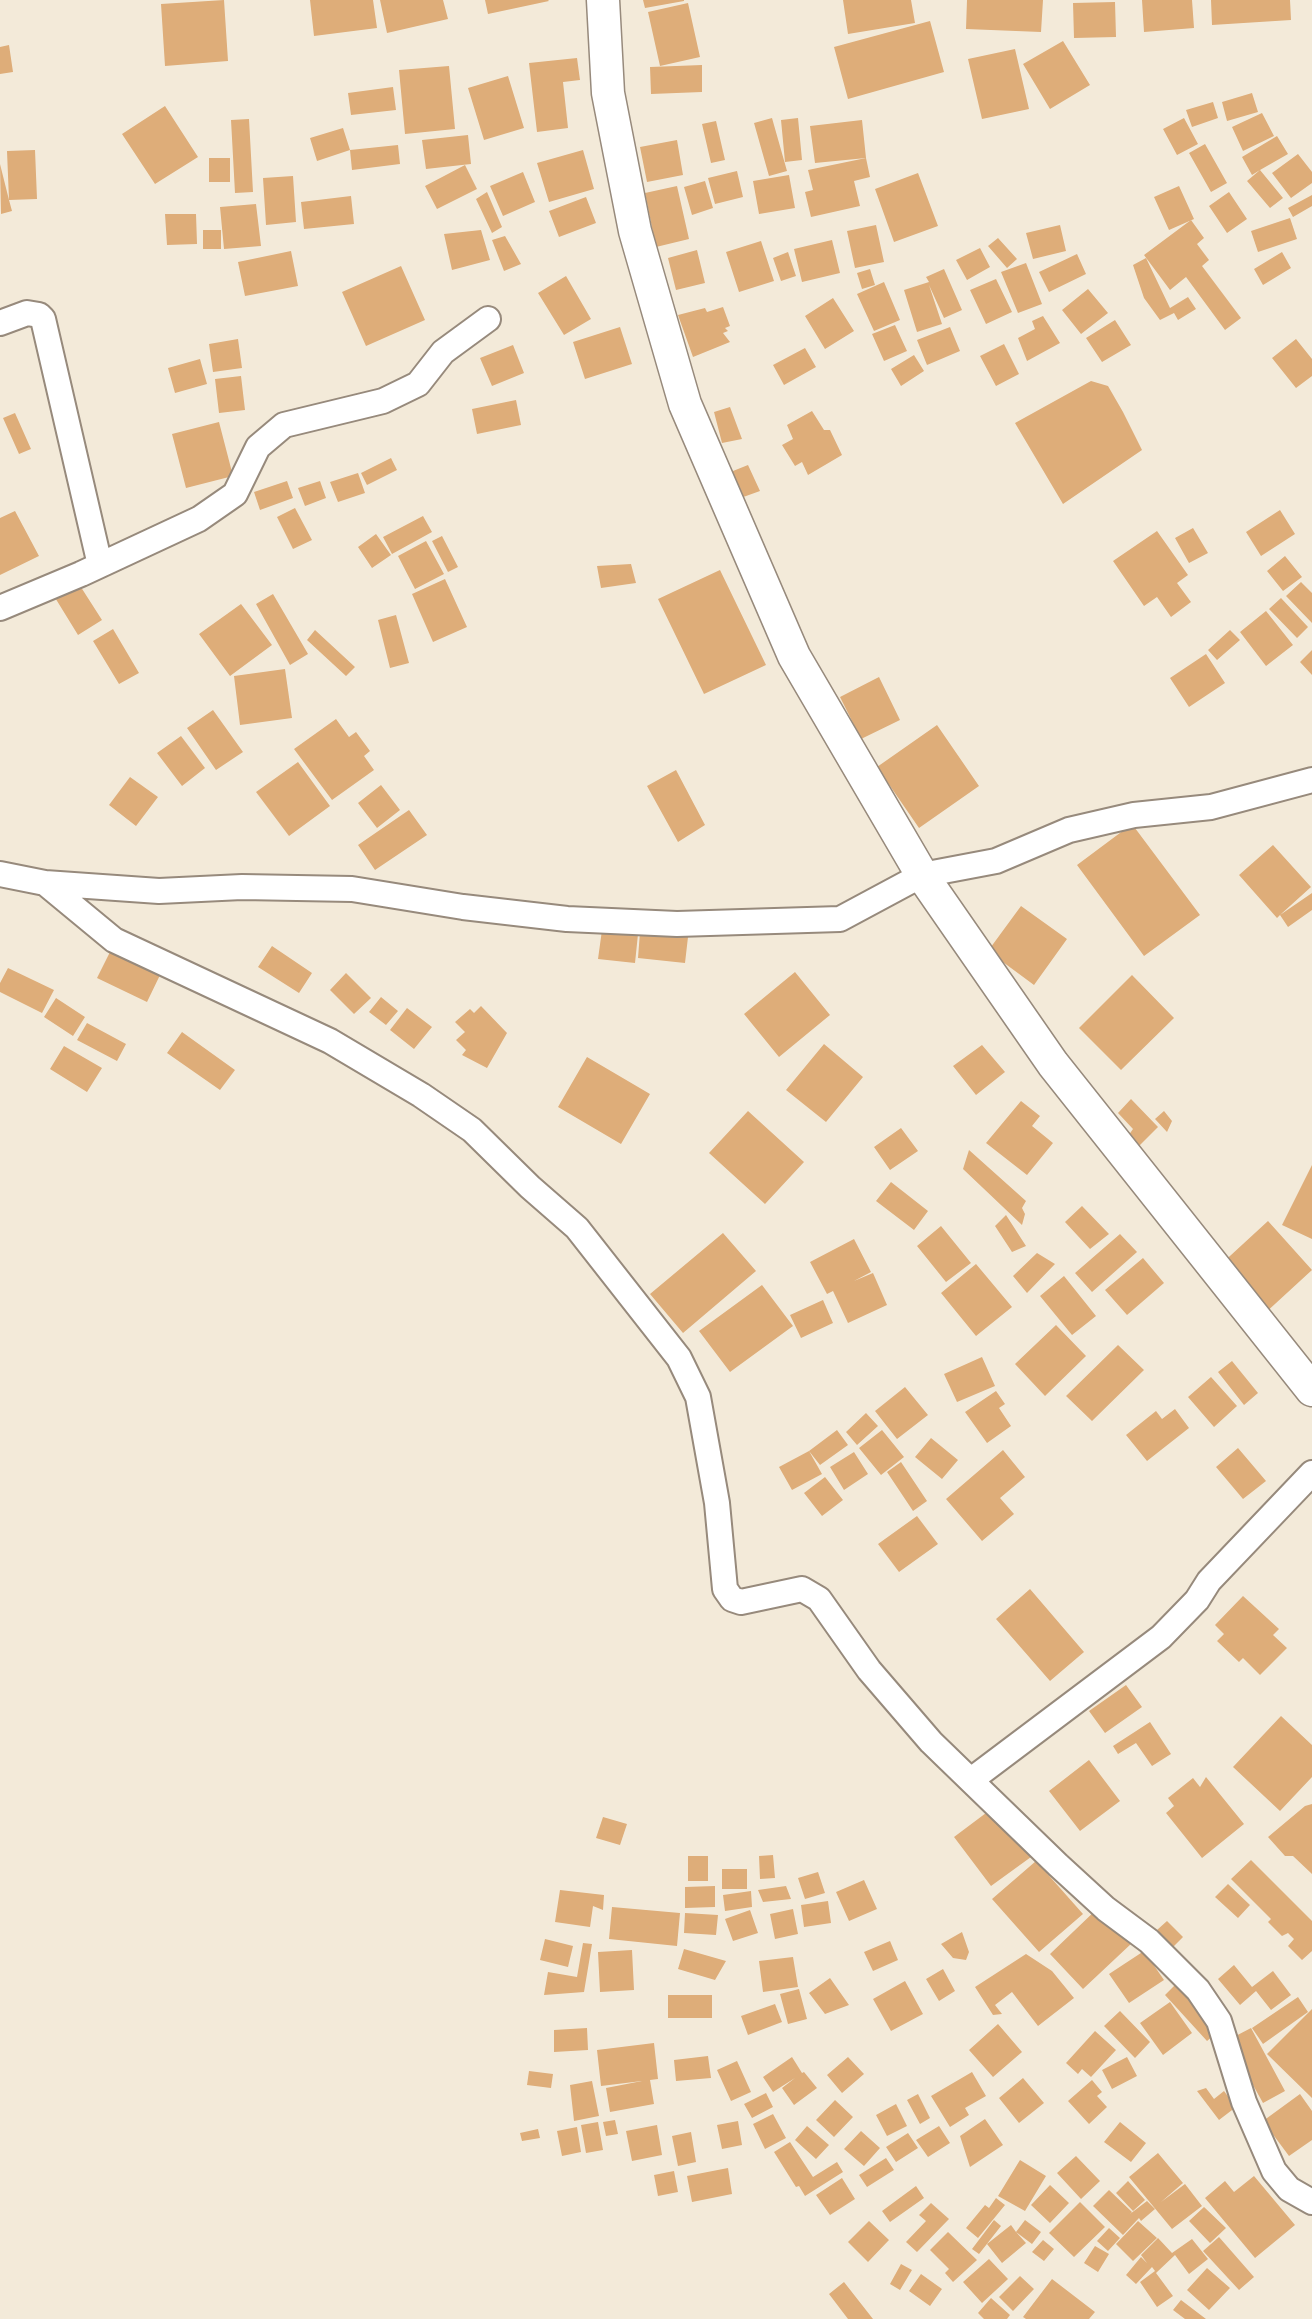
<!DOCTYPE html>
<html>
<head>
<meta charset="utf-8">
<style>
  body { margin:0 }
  canvas { display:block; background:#f3ead9 }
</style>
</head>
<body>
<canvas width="1312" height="2319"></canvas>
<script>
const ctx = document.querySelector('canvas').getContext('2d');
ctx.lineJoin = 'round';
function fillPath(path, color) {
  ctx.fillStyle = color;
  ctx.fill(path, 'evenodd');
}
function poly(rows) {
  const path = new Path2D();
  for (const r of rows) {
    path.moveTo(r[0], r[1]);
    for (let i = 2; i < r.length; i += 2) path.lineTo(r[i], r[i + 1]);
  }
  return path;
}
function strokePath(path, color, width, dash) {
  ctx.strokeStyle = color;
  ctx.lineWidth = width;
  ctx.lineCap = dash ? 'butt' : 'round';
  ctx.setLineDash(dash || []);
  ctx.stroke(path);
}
fillPath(poly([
  [224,0,228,61,165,66,161,4],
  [310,0,373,0,377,28,314,36],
  [380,0,443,0,448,19,387,33],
  [485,0,548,0,549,1,488,14],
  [643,0,684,0,684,1,645,8],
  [843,0,911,0,915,23,848,34],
  [967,0,1043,0,1041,32,966,29],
  [1142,0,1192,0,1194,28,1144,32],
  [1211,0,1290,0,1291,20,1212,25],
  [1115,2,1116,37,1074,38,1073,3],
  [688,3,700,57,660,66,648,12],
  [930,21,944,72,848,99,834,47],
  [1063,41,1090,85,1050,109,1023,64],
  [9,45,13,72,0,74,0,47],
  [1015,49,1029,109,982,119,968,59],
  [577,58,580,80,563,82,568,128,537,132,529,63],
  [702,65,702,92,651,94,650,67],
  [449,66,455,129,405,134,399,70],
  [508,76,524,128,484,140,468,88],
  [393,87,396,110,351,115,348,93],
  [1252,93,1258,112,1227,121,1222,102],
  [1213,102,1218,118,1192,127,1186,110],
  [165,106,198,157,155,184,122,134],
  [1262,113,1274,136,1243,151,1232,127],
  [772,118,787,171,769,176,754,123],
  [798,118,802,160,785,162,781,120],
  [1184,118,1198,144,1177,155,1163,129],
  [249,119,253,192,235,193,231,120],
  [862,120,866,158,815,163,810,126],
  [716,121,725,160,711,163,702,124],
  [343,128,350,150,398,145,400,164,352,170,350,150,317,161,310,138],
  [468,135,471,164,426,169,422,140],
  [1277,136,1288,154,1260,170,1283,198,1270,208,1247,181,1260,170,1252,175,1242,157],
  [677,140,683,175,647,182,640,147],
  [1205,144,1227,183,1211,192,1189,153],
  [35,150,37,199,9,200,12,211,1,214,0,164,9,200,7,151],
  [583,150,594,189,549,202,537,163],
  [1298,154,1312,172,1312,183,1291,198,1272,173],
  [209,158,230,158,230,182,209,182],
  [866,158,870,177,854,181,860,206,811,217,805,192,813,190,808,170],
  [465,165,477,189,437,209,425,186],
  [737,171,743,197,715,204,708,178],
  [523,172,535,202,503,216,490,186],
  [918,173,938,226,894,242,875,189],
  [789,175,795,208,759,214,753,181],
  [293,176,296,222,266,225,263,178],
  [705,181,713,208,692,215,684,187],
  [677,186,689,239,656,247,645,193],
  [1179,186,1194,219,1169,230,1154,197],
  [487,192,502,227,492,233,476,199],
  [1229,192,1247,219,1227,233,1209,206],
  [1312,195,1312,206,1293,217,1288,208],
  [351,196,354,224,304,229,301,202],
  [586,197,596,223,559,237,549,211],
  [256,204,261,246,224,249,220,207],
  [165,214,196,214,197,244,167,245],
  [1290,218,1297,239,1258,252,1251,231],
  [1191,220,1204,238,1197,244,1209,260,1202,266,1241,318,1225,330,1186,277,1170,290,1144,255],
  [876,225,884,262,855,268,847,231],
  [1060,225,1066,251,1033,259,1026,233],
  [203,230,221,230,221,249,203,249],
  [481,230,490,260,452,270,444,234],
  [505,236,521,264,504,271,492,240],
  [998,238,1017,259,1007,268,988,246],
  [832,240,840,273,802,282,794,249],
  [761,241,774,281,739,292,726,252],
  [980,248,990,267,967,280,956,260],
  [697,250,705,283,676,290,668,258],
  [291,251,298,286,245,296,238,262],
  [788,252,796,276,781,281,773,258],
  [1282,252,1291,268,1263,285,1254,269],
  [1077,254,1086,274,1049,292,1039,272],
  [1146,258,1170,308,1188,297,1196,309,1178,320,1174,313,1160,320,1144,298,1133,265],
  [1026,263,1042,304,1018,313,1001,272],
  [401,266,425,320,366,346,342,292],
  [870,269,875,285,862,289,857,273],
  [944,269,962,310,944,318,929,285,942,324,917,332,904,290,929,282,926,277],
  [566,276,591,319,564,335,538,293],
  [996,279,1012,312,986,324,970,290],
  [884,282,900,320,874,331,857,294],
  [1088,289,1108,313,1081,334,1062,310],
  [833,298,854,331,825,349,805,316],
  [723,307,730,326,725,328,728,331,723,333,730,342,693,357,678,315,705,308,707,312],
  [1043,316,1060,343,1027,361,1018,338,1035,329,1032,321],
  [1115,320,1131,345,1102,362,1086,338],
  [895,325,907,351,884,361,872,334],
  [620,327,632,364,585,379,573,342],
  [950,327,960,351,927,365,917,340],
  [238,339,242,368,213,372,209,344],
  [1296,339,1312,359,1312,376,1296,388,1272,358],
  [1004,344,1019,374,996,386,980,356],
  [513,345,524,373,492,386,480,358],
  [805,348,816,367,784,385,773,365],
  [914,355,924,371,901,386,891,369],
  [200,359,207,384,175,393,168,368],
  [241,376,245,410,219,413,215,379],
  [1091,381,1108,386,1123,412,1142,450,1063,504,1015,423],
  [516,400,521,425,477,434,472,409],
  [730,407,742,439,722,443,714,412],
  [812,411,824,430,830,430,842,455,808,475,802,462,795,466,782,445,793,439,787,425],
  [15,413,31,449,19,454,3,418],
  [219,422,233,476,186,488,172,434],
  [391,458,397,470,367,485,361,473],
  [748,465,760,491,735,500,728,473],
  [358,473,365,493,338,502,330,482],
  [287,481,293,498,260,510,254,492],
  [320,481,326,498,305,506,298,488],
  [295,508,312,540,293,549,277,517],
  [1280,510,1295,534,1261,556,1246,532],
  [15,511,39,556,0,575,0,518],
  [423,516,432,532,392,554,383,537],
  [1193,528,1208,553,1189,563,1175,538],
  [1157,531,1188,575,1177,583,1191,602,1171,617,1157,597,1144,606,1113,561],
  [376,534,391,555,372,568,358,547],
  [442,536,458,567,448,572,432,541],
  [426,541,444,574,415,589,398,556],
  [1285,556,1302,577,1283,591,1267,571],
  [631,564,636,583,601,588,597,566],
  [720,570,766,665,704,694,658,599],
  [445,579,467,627,433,642,412,594],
  [77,581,102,620,78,635,54,596],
  [1301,582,1312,593,1312,623,1286,596],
  [273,594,308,654,290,665,256,604],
  [1281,598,1308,627,1297,638,1269,609],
  [241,604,272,645,230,676,199,634],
  [1266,611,1293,645,1266,666,1240,632],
  [396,615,409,663,390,668,378,620],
  [113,629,139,673,119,684,93,641],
  [315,630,355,667,346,676,307,640],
  [1230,630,1240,640,1217,660,1208,650],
  [1312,650,1312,675,1300,662],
  [1206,654,1225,683,1189,707,1170,678],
  [285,669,292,718,240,725,234,676],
  [879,677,900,720,861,739,840,697],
  [213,710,243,752,216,770,187,728],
  [336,719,349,737,356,732,370,751,364,756,374,770,332,800,294,749],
  [937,725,979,786,919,828,877,767],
  [181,736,205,768,182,786,157,753],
  [298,762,330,806,289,836,256,792],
  [676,770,705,825,678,842,647,786],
  [130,777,158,797,136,826,109,805],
  [381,785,400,810,377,828,358,803],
  [409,810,427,835,375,870,358,845],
  [1132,824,1200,915,1144,956,1077,865],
  [1273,845,1311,887,1280,915,1312,893,1312,910,1288,927,1280,915,1277,918,1239,875],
  [1021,906,1067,939,1034,985,988,951],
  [602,930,638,934,635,963,598,959],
  [640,932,688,937,685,963,638,958],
  [272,946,312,973,299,993,258,967],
  [112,948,161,973,147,1002,97,978],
  [8,968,54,990,42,1013,0,992,0,983],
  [795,972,830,1015,779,1057,744,1014],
  [346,973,371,998,354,1014,330,990],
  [1132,975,1174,1018,1121,1070,1079,1028],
  [381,997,398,1011,386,1025,369,1012],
  [56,998,85,1017,73,1036,44,1017],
  [481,1006,507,1033,487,1068,462,1055,466,1050,456,1040,465,1032,455,1022,470,1009,474,1013],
  [407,1008,432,1027,414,1049,390,1030],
  [87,1023,126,1044,117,1061,77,1040],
  [182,1032,235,1070,220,1090,167,1053],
  [824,1044,863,1077,826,1122,786,1090],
  [982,1045,1005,1072,976,1095,953,1066],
  [64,1046,102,1068,87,1092,50,1069],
  [587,1057,650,1094,621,1144,558,1107],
  [1131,1099,1158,1127,1137,1148,1126,1139,1133,1129,1118,1113],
  [1021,1101,1040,1116,1032,1126,1053,1143,1027,1175,986,1143],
  [748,1111,804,1162,765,1204,709,1153],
  [1164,1111,1172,1121,1167,1132,1155,1119],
  [901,1128,918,1151,890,1170,874,1147],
  [969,1150,1026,1201,1022,1208,1025,1214,1022,1225,963,1169],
  [1312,1165,1312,1239,1282,1225],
  [891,1182,928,1211,914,1230,876,1201],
  [1082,1206,1109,1234,1090,1249,1065,1222],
  [1006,1215,1026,1246,1012,1252,995,1226],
  [1268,1221,1312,1270,1263,1315,1218,1267],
  [941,1226,971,1263,946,1282,917,1246],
  [723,1233,756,1271,683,1333,650,1294],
  [1120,1234,1137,1252,1092,1292,1075,1273],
  [854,1239,871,1272,854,1281,873,1273,887,1305,848,1323,833,1291,827,1294,810,1262],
  [1037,1253,1055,1264,1027,1293,1013,1276],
  [1143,1258,1164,1283,1127,1315,1105,1290],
  [976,1264,1012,1307,976,1336,941,1293],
  [1064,1276,1096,1316,1072,1335,1040,1296],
  [762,1285,793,1326,730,1372,699,1331],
  [823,1300,833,1323,801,1338,790,1315],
  [1056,1325,1086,1356,1045,1396,1015,1364],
  [1118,1345,1144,1370,1092,1421,1066,1396],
  [982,1357,995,1386,957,1402,944,1374],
  [1232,1361,1258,1393,1244,1405,1218,1372],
  [1211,1377,1237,1406,1214,1427,1188,1397],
  [905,1387,928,1415,897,1439,875,1411],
  [996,1391,1005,1404,999,1408,1011,1426,987,1443,965,1412],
  [1175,1409,1189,1428,1147,1461,1126,1435,1156,1411,1162,1419],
  [866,1413,878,1426,857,1445,846,1432],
  [837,1430,848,1445,820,1465,809,1451,822,1474,792,1490,779,1467,809,1451],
  [882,1430,904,1457,881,1475,859,1448],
  [931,1438,958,1460,942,1479,915,1457],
  [1238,1448,1266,1481,1243,1499,1216,1467],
  [1003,1450,1025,1477,1000,1498,1014,1514,982,1541,946,1499],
  [854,1452,868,1474,844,1490,830,1467],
  [901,1462,927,1501,913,1511,887,1472],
  [825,1477,843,1500,822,1516,804,1493],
  [917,1516,938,1544,899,1572,878,1544],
  [1030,1589,1084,1652,1050,1681,996,1619],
  [1243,1596,1279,1629,1273,1635,1287,1648,1260,1675,1243,1658,1239,1662,1217,1641,1224,1634,1215,1625],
  [1126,1685,1142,1707,1105,1733,1089,1711],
  [1281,1716,1312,1745,1312,1777,1280,1811,1233,1767],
  [1150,1722,1171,1754,1152,1766,1136,1743,1118,1754,1113,1746],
  [1089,1760,1120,1801,1080,1831,1049,1791],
  [1206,1777,1244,1824,1202,1858,1166,1813,1174,1806,1168,1798,1193,1778,1200,1787],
  [1312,1804,1312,1874,1293,1856,1285,1856,1268,1837,1305,1806],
  [994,1807,1031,1857,991,1886,954,1837],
  [603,1817,627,1824,620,1845,596,1838],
  [773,1855,775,1878,760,1879,759,1856],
  [688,1856,708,1856,708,1881,688,1881],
  [1251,1860,1312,1921,1312,1951,1302,1960,1288,1946,1294,1939,1288,1933,1282,1936,1268,1922,1271,1919,1231,1879],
  [1036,1861,1083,1914,1039,1952,992,1899],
  [722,1869,747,1869,747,1889,722,1889],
  [818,1872,825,1893,805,1899,798,1878],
  [864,1880,877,1909,849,1921,836,1892],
  [1228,1884,1250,1905,1238,1918,1215,1897],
  [715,1886,715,1907,685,1908,685,1887],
  [786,1886,791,1899,763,1902,758,1890],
  [560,1890,604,1895,603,1910,593,1906,590,1927,555,1922],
  [751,1891,752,1907,725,1911,723,1895],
  [828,1901,831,1923,804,1927,801,1905],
  [612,1907,680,1913,677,1946,609,1939],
  [1098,1908,1132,1943,1083,1989,1050,1954],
  [793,1909,798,1934,775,1939,770,1914],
  [750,1910,758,1933,733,1941,725,1919],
  [685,1913,718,1915,716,1935,684,1933],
  [1167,1921,1183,1937,1173,1947,1157,1930],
  [962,1932,969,1952,966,1960,953,1958,941,1944],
  [545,1939,573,1946,568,1967,540,1960],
  [890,1941,898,1960,873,1971,864,1952],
  [583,1943,592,1944,584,1992,544,1995,548,1972,577,1977],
  [684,1949,726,1961,715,1980,678,1969],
  [632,1950,634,1990,600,1992,598,1952],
  [1144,1951,1164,1980,1129,2003,1109,1974],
  [1026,1954,1052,1971,1074,1998,1038,2026,1012,1992,995,2005,1002,2014,993,2015,975,1987],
  [793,1957,798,1987,763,1992,759,1961],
  [1234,1965,1252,1987,1273,1971,1291,1995,1271,2010,1256,1991,1240,2005,1218,1979],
  [943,1969,955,1991,939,2001,926,1979],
  [830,1978,849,2005,825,2014,809,1993],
  [905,1981,923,2014,891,2031,873,1999],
  [1177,1983,1220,2030,1207,2041,1165,1995],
  [799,1989,807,2019,788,2024,780,1994],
  [668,1995,712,1995,712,2018,668,2018],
  [1298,1997,1308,2012,1263,2044,1252,2028],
  [1170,2002,1192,2033,1163,2055,1140,2023],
  [775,2004,782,2022,748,2035,741,2016],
  [1312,2009,1312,2098,1267,2054],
  [1120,2011,1150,2042,1135,2058,1104,2026],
  [998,2024,1022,2052,993,2077,969,2050],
  [587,2028,588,2050,554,2052,554,2030],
  [1251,2028,1285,2091,1263,2103,1228,2040],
  [1095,2031,1116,2050,1091,2077,1082,2069,1078,2074,1066,2063],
  [654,2043,658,2079,650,2080,654,2104,610,2112,606,2088,642,2081,601,2086,597,2050],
  [708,2056,711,2078,676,2081,674,2060],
  [792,2057,802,2073,804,2072,817,2088,794,2105,782,2088,795,2078,773,2092,763,2077],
  [848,2057,864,2074,842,2093,827,2075],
  [1127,2057,1137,2076,1112,2089,1102,2070],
  [737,2061,751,2092,731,2101,717,2070],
  [529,2071,553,2074,551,2088,527,2085],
  [972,2072,986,2096,965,2108,969,2115,950,2127,931,2096],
  [1023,2078,1044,2103,1019,2123,999,2098],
  [1092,2080,1102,2092,1097,2096,1107,2107,1089,2124,1068,2101],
  [592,2081,599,2116,574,2121,570,2085],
  [1206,2088,1214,2099,1224,2091,1236,2107,1219,2120,1197,2091],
  [766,2093,773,2107,752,2118,744,2104],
  [918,2094,930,2118,920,2124,907,2100],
  [1300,2094,1312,2111,1312,2140,1289,2156,1263,2121],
  [835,2100,853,2117,834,2137,816,2120],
  [896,2104,907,2126,887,2136,876,2115],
  [773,2114,786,2138,765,2149,753,2124],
  [985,2119,1003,2145,970,2167,960,2136],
  [615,2120,618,2134,606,2136,603,2122],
  [738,2121,742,2145,722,2149,717,2125],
  [598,2122,603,2150,586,2153,581,2125],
  [1120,2122,1146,2143,1131,2162,1104,2142],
  [657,2125,662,2155,632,2161,626,2131],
  [807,2126,829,2145,816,2159,795,2140],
  [939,2126,950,2143,928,2157,916,2140],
  [577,2127,581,2152,562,2156,557,2131],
  [538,2129,540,2138,522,2141,520,2133],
  [861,2131,880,2148,864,2166,844,2149],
  [691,2132,696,2162,678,2166,672,2136],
  [908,2133,918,2148,896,2162,886,2147],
  [790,2142,813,2177,837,2162,843,2172,805,2196,799,2186,796,2187,774,2152],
  [1158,2153,1183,2183,1161,2202,1185,2184,1202,2206,1172,2229,1129,2177],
  [1076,2156,1100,2181,1081,2199,1057,2173],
  [886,2158,894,2170,867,2187,859,2175],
  [1020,2160,1046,2176,1025,2211,998,2196],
  [728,2168,732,2194,692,2202,687,2176],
  [674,2171,678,2192,658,2196,654,2175],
  [1254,2176,1295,2225,1255,2258,1205,2198,1225,2181,1234,2192],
  [842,2178,855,2199,830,2215,816,2195],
  [1128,2181,1145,2200,1133,2211,1116,2193],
  [1050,2185,1069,2203,1050,2223,1031,2205],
  [916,2186,924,2198,890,2222,882,2211],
  [1109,2190,1132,2212,1130,2214,1147,2201,1155,2209,1141,2221,1139,2218,1123,2235,1093,2206],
  [996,2198,1005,2205,978,2238,966,2228,985,2205,989,2208],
  [1080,2202,1105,2227,1074,2257,1049,2233],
  [931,2203,949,2219,917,2252,906,2242,926,2221,919,2215],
  [1204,2207,1226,2228,1210,2243,1189,2221],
  [994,2220,1001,2226,979,2254,972,2249],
  [1025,2220,1041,2232,1032,2244,1016,2232,1026,2243,1002,2263,987,2244,1011,2225,1016,2232],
  [869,2221,889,2240,868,2262,848,2242],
  [1138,2221,1157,2238,1133,2261,1116,2244],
  [1109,2228,1120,2238,1108,2251,1097,2241],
  [948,2232,977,2260,953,2282,945,2273,949,2269,930,2250],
  [1219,2237,1254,2277,1239,2290,1203,2251],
  [1158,2238,1172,2253,1192,2239,1208,2259,1189,2274,1175,2255,1156,2273,1173,2296,1157,2307,1140,2282,1155,2271,1152,2267,1136,2284,1126,2275,1141,2257,1147,2263,1141,2255],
  [1043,2240,1054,2249,1044,2261,1032,2252],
  [1095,2246,1109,2254,1098,2272,1084,2263],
  [989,2259,1008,2279,982,2303,963,2282],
  [901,2264,912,2270,900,2290,890,2284],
  [1207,2268,1230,2288,1209,2310,1187,2290],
  [921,2274,942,2289,930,2306,909,2291],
  [1020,2276,1034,2289,1013,2311,999,2297],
  [1052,2279,1095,2312,1089,2319,1026,2319,1023,2317],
  [844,2282,873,2319,848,2319,829,2294],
  [991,2298,1010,2315,1007,2319,984,2319,978,2313],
  [1181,2300,1206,2319,1185,2319,1173,2310]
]), '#dead79');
const minor = poly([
  [0,323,27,313,39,315,43,319,100,565],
  [0,608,81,574,199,519,235,494,258,447,284,425,383,401,418,384,443,352,488,319],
  [0,874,45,883,114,940,330,1041,421,1095,472,1130,530,1187,577,1228,679,1358,698,1397,717,1503,725,1589,732,1599,741,1602,802,1589,819,1599,869,1670,931,1742,1058,1865,1106,1909,1149,1941,1198,1990,1219,2021,1244,2102,1274,2171,1289,2189,1312,2202],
  [45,883,159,891,242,887,352,889,463,907,567,919,677,924,840,919,922,875,996,861,1069,830,1134,815,1211,807,1312,780],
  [971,1780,1161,1637,1197,1600,1209,1581,1312,1473]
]);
const major = poly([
  [603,0,608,93,635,231,685,404,794,656,922,875,1053,1064,1312,1390]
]);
strokePath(minor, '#978a7c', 28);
strokePath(major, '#978a7c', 35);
strokePath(minor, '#fff', 24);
strokePath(major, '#fff', 32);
</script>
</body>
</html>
